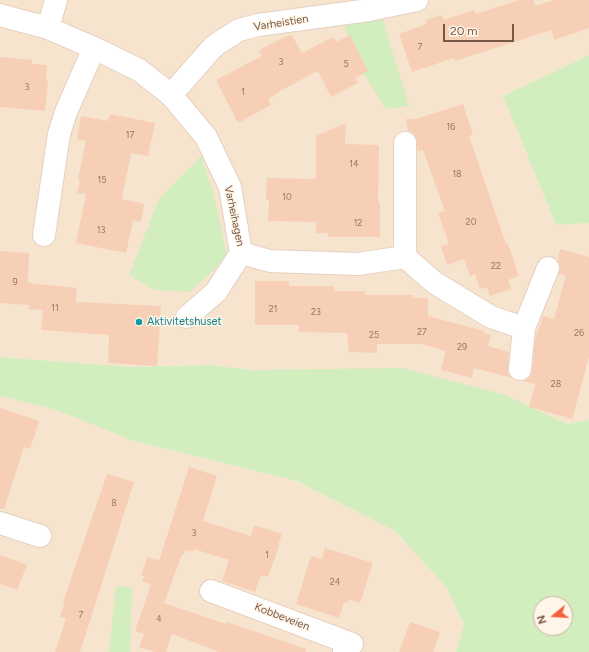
<!DOCTYPE html>
<html>
<head>
<meta charset="utf-8">
<style>
  body { margin:0 }
  #map { position:relative; width:589px; height:652px; overflow:hidden; background:#fef3e1; font-family:Figtree,sans-serif }
  canvas { display:block }
  .north { position:absolute; left:533px; top:596px; width:40px; height:40px; box-sizing:border-box; background:#fff6e9; border:1px solid #c9b6a7; border-radius:50%; rotate:252deg; font-size:11px; font-weight:700; line-height:16px; text-align:center; color:#785745 }
  .north::after { content:''; display:block; margin:auto; width:14px; height:18px; background:#f56139; clip-path:polygon(50% 0,100% 100%,50% 72%,0 100%) }
  .scale { position:absolute; left:443px; top:24px; width:71px; height:18px; box-sizing:border-box; border:2px solid #785745; border-top:0; padding-left:5px; font-size:12px; line-height:14px; white-space:nowrap; color:#785745; -webkit-text-stroke:3px #fff6e9; paint-order:stroke }
</style>
</head>
<body>
<div id="map">
<canvas width="589" height="652"></canvas>
<div class="north">N</div>
<div class="scale">20 m</div>
</div>
<script>
const ctx = document.querySelector('canvas').getContext('2d');
ctx.lineJoin = 'round';
function fillPath(path, color) {
  ctx.fillStyle = color;
  ctx.fill(path, 'evenodd');
}
function poly(rows) {
  const path = new Path2D();
  for (const r of rows) {
    path.moveTo(r[0], r[1]);
    for (let i = 2; i < r.length; i += 2) path.lineTo(r[i], r[i + 1]);
  }
  return path;
}
function strokePath(path, color, width, dash) {
  ctx.strokeStyle = color;
  ctx.lineWidth = width;
  ctx.lineCap = dash ? 'butt' : 'round';
  ctx.setLineDash(dash || []);
  ctx.stroke(path);
}
function write(font, color, halo, rows, align = 'center') {
  ctx.font = font + ' Figtree,sans-serif';
  ctx.lineWidth = 3;
  ctx.setLineDash([]);
  ctx.textBaseline = 'middle';
  ctx.strokeStyle = halo;
  ctx.fillStyle = color;
  for (const [text, x, y, turn = 0] of rows) {
    ctx.save();
    ctx.translate(x, y);
    ctx.rotate((+turn || 0) * Math.PI / 180);
    ctx.textAlign = isNaN(turn) ? turn : align;
    if (halo) ctx.strokeText(text, 0, 0);
    ctx.fillText(text, 0, 0);
    ctx.restore();
  }
}
fillPath(poly([
  [0,0,589,0,589,55,503,96,556,225,589,223,589,420,567,424,506,395,251,370,209,365,132,367,0,357],
  [0,396,56,410,134,441,297,481,395,531,447,588,464,625,456,652,0,652]
]), '#f7e4cf');
fillPath(poly([
  [379,8,409,106,386,109,364,74,339,13],
  [589,55,589,223,556,225,503,96],
  [201,156,213,192,227,257,190,292,155,290,129,275,159,199],
  [0,357,132,367,210,365,251,370,402,368,506,395,567,424,589,420,589,652,456,652,464,625,447,588,395,531,297,481,134,441,56,410,0,396],
  [541,604,565,604,565,628,541,628],
  [116,586,132,587,130,652,109,652]
]), '#d2edbe');
fillPath(poly([
  [519,0,533,0,535,6,554,0,589,0,589,28,554,40,551,30,455,61,454,58,412,72,399,34,427,24,425,20,442,15,444,20,474,10,476,14],
  [291,34,302,53,333,37,336,42,350,35,368,71,355,78,358,83,331,97,318,71,278,92,278,93,268,99,271,105,238,123,216,80,262,56,259,50],
  [0,57,32,60,32,64,47,65,46,80,48,80,45,111,0,107],
  [463,104,473,135,469,136,506,244,508,244,519,276,508,280,511,289,490,296,487,287,480,289,475,274,470,276,464,259,447,265,441,246,449,244,438,213,445,211,423,150,418,151,416,137,412,132,408,131,406,119,416,119],
  [110,114,155,123,148,156,131,153,122,199,144,204,141,222,133,220,126,253,76,243,86,194,77,193,80,180,78,179,86,141,77,139,81,116,108,121],
  [346,123,345,144,379,145,378,202,380,202,380,237,328,237,328,233,316,233,316,222,268,221,269,200,266,200,267,178,316,179,316,136],
  [560,249,589,257,589,357,572,419,529,407,535,384,522,381,526,380,530,377,532,371,535,339,543,316,554,319,566,275,559,274,560,267,558,260],
  [0,251,29,253,28,283,77,288,76,302,161,306,157,366,108,363,109,335,41,330,43,310,29,309,29,305,0,303],
  [255,281,289,281,289,286,334,286,334,291,365,291,365,295,413,295,413,298,428,298,428,316,484,331,484,333,491,335,488,346,509,352,508,368,508,374,512,378,474,368,472,378,441,370,446,351,421,344,377,344,377,353,349,352,347,333,299,332,299,325,255,325],
  [0,408,39,421,30,449,24,447,4,509,0,509],
  [189,467,217,476,203,521,251,536,254,525,282,534,278,545,279,546,268,577,261,575,255,592,222,581,229,560,194,549,193,552,185,550,184,554,182,554,164,603,226,624,227,622,306,649,306,652,219,652,172,634,166,652,155,652,139,647,144,634,135,631,151,585,142,581,144,576,141,575,148,557,159,561],
  [107,474,134,482,80,652,55,652,66,619,60,617,65,603,63,602],
  [325,548,373,563,360,603,348,599,347,603,344,602,339,618,296,604,311,556,322,559],
  [0,555,27,565,17,590,0,584],
  [410,622,440,632,433,652,399,652]
]), '#f7cfb6');
const street = poly([
  [0,15,48,28,94,48,139,70,171,95,206,137,230,187,241,253,270,261,358,264,405,257],
  [48,28,56,0],
  [171,95,214,46,239,30,258,25,369,10,417,0],
  [405,143,405,257,435,283,491,317,524,328],
  [44,235,59,134,66,112,94,48],
  [187,317,216,292,241,253],
  [520,369,524,328,548,268],
  [0,523,40,536],
  [211,591,352,644,344,652]
]);
strokePath(street, '#e6d0be', 24);
strokePath(street, '#fff', 22);
for (const [x, y, r, color] of [
  [139,322,4,"#0f9aa8"]
]) {
  const dot = new Path2D();
  dot.arc(x, y, r, 0, 2 * Math.PI);
  ctx.fillStyle = color;
  ctx.fill(dot);
  strokePath(dot, '#fff6e9', 1.5);
}
write('9px', '#987561', null, [
  ["7",420,47],
  ["3",281,62],
  ["5",346,64],
  ["3",27,87],
  ["1",243,92],
  ["16",451,127],
  ["17",130,135],
  ["14",354,164],
  ["18",457,174],
  ["15",102,180],
  ["10",287,197],
  ["20",471,222],
  ["12",358,223],
  ["13",101,230],
  ["22",496,266],
  ["9",15,282],
  ["11",55,308],
  ["21",273,309],
  ["23",316,312],
  ["27",422,332],
  ["26",579,333],
  ["25",374,335],
  ["29",462,347],
  ["28",556,384],
  ["8",114,503],
  ["3",194,533],
  ["1",267,555],
  ["24",335,582],
  ["7",81,615],
  ["4",159,619]
]);
write('11px', '#785745', '#fff6e9', [
  ["Varheistien",281,23,-9],
  ["Varheihagen",234,216,78],
  ["Kobbeveien",282,617,21]
]);
write('11px', '#0d838f', '#fff6e9', [
  ["Aktivitetshuset",147,322]
], 'left');
</script>
</body>
</html>
